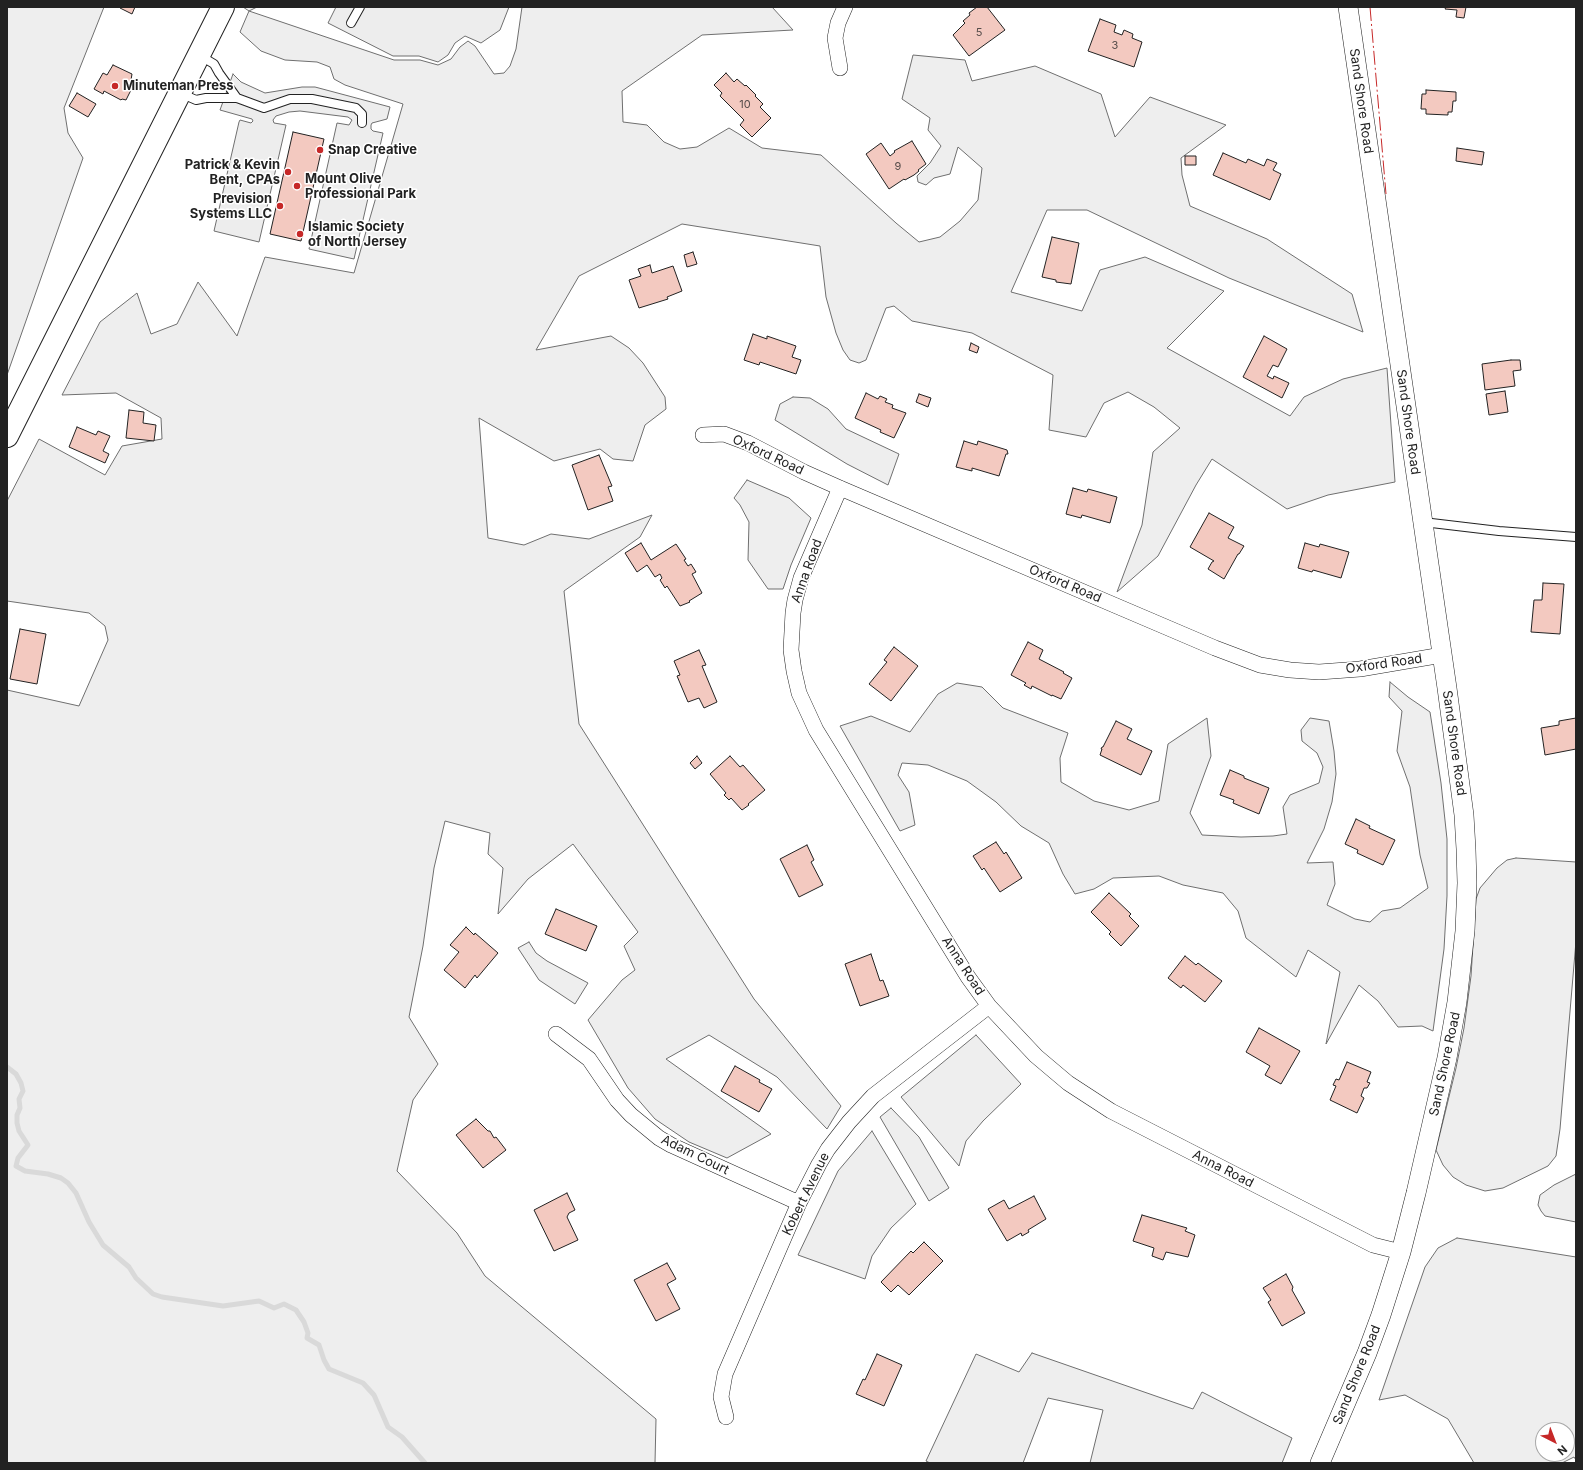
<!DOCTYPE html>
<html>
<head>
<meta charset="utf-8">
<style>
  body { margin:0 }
  #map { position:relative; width:1583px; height:1470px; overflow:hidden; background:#fff; font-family:Inter,sans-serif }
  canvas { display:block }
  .frame { position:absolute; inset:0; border:8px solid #222; pointer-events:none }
  .north { position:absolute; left:1535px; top:1422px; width:40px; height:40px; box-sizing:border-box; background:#fff; border:1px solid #a7a7a7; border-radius:50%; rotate:138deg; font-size:11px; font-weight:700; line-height:16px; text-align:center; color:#222 }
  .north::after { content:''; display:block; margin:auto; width:14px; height:18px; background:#c62828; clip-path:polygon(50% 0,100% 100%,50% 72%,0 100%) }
</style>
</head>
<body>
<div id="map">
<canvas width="1583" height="1470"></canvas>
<div class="frame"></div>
<div class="north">N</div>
</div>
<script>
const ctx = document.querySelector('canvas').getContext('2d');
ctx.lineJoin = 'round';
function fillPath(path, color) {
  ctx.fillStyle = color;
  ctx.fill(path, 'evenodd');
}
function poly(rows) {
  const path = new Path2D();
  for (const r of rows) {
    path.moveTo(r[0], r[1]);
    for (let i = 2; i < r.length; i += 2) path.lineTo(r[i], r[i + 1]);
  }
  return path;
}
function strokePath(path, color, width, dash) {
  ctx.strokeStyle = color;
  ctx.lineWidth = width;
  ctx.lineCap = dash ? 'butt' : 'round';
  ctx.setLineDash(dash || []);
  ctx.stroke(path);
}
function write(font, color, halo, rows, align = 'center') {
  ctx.font = font + ' Inter,sans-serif';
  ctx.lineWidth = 3;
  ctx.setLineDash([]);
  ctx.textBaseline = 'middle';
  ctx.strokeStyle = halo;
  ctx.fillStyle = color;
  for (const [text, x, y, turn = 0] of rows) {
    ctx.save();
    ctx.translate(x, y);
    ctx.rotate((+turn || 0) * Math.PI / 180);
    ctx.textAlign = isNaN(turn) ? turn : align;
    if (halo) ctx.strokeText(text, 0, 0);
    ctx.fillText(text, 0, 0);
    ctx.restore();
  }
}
const green = poly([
  [7,7,104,7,64,108,68,133,83,158,7,375,7,7],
  [243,7,257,7,249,11,394,60,420,60,438,65,451,59,460,47,468,41,475,46,494,74,504,73,510,66,516,49,522,7,772,7,793,30,702,35,622,91,623,122,647,125,664,142,680,149,697,147,729,128,762,148,821,155,896,223,919,242,940,237,960,221,978,200,982,168,958,147,950,174,934,178,926,185,918,182,917,176,930,163,941,146,928,130,930,118,902,99,913,55,965,60,972,81,1035,66,1101,94,1115,137,1150,97,1226,125,1181,158,1182,175,1190,206,1267,239,1352,294,1363,332,1229,278,1087,210,1047,210,1011,292,1082,311,1100,270,1145,257,1224,291,1167,348,1290,416,1304,397,1343,379,1387,368,1395,482,1328,495,1287,509,1212,459,1196,485,1158,556,1117,592,1142,525,1153,452,1180,428,1154,407,1128,392,1104,403,1086,437,1049,430,1053,375,972,333,912,321,894,306,886,308,866,360,859,363,850,360,843,350,836,333,826,297,820,246,682,224,579,276,536,350,611,336,629,348,643,363,665,397,666,409,645,425,633,461,613,459,600,449,554,461,479,418,488,538,524,545,551,534,589,539,652,515,640,537,564,591,579,724,754,999,841,1106,827,1129,777,1077,709,1035,666,1059,771,1134,727,1158,689,1142,655,1119,628,1088,588,1020,622,980,635,970,624,946,638,932,573,844,528,879,498,914,503,868,488,854,490,833,445,821,434,868,423,946,409,1017,438,1064,413,1100,397,1171,457,1233,485,1276,656,1419,655,1463,7,1463,7,690,79,706,108,640,105,626,89,613,7,601,7,501,39,439,105,475,122,446,162,439,161,418,116,393,62,395,100,322,137,293,151,334,177,324,198,282,237,336,265,257,354,273,403,104,345,85,334,79,330,67,317,62,285,60,261,51,240,32,249,11,243,7],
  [793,397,810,398,828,409,846,429,899,454,888,485,847,464,775,420,780,404,793,397],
  [747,480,789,498,811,518,791,565,783,589,768,589,748,560,749,522,740,505,734,498,747,480],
  [1390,682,1408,697,1430,712,1441,783,1447,839,1447,896,1444,949,1433,1031,1422,1026,1398,1027,1378,1001,1359,985,1326,1044,1340,972,1308,950,1296,977,1246,938,1238,911,1223,893,1183,885,1159,876,1113,878,1094,889,1075,894,1063,874,1049,843,1021,826,996,802,967,781,928,765,902,763,898,775,909,792,915,825,900,831,840,726,871,716,910,732,938,694,957,683,982,687,1003,708,1068,733,1060,758,1061,782,1094,801,1129,810,1159,801,1168,744,1207,718,1211,756,1190,813,1202,835,1241,837,1273,836,1287,834,1283,807,1290,795,1319,783,1323,767,1317,753,1302,741,1301,730,1310,718,1329,721,1334,751,1336,774,1332,802,1324,829,1307,863,1333,862,1335,884,1327,905,1355,919,1370,922,1382,911,1400,908,1428,888,1420,855,1410,787,1397,751,1402,711,1389,697,1390,682],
  [1516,858,1576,862,1576,941,1560,1129,1556,1156,1548,1166,1503,1188,1485,1191,1466,1185,1453,1177,1443,1165,1436,1150,1456,1068,1464,1028,1471,976,1476,899,1480,888,1497,868,1507,860,1516,858],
  [529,942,536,953,547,961,588,983,575,1004,539,980,518,948,529,942],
  [976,1035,1021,1084,983,1121,966,1141,959,1166,901,1097,976,1035],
  [891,1108,919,1137,949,1188,929,1201,880,1117,891,1108],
  [872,1131,916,1204,891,1228,872,1256,865,1279,798,1255,838,1171,872,1131],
  [1576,1174,1576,1222,1545,1216,1541,1211,1538,1205,1540,1195,1554,1185,1576,1174],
  [1457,1238,1576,1257,1576,1460,1574,1457,1562,1463,1474,1463,1448,1419,1405,1395,1379,1400,1425,1267,1438,1248,1457,1238],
  [1543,1430,1567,1430,1567,1454,1543,1454,1543,1430],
  [1032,1353,1193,1409,1202,1392,1292,1438,1282,1463,1090,1463,1103,1410,1048,1398,1023,1463,930,1463,926,1461,976,1354,1019,1372,1032,1353]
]);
fillPath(green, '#eee');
strokePath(green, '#6f6f6f', 1);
const parking = poly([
  [336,7,509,7,500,30,481,43,465,36,455,43,448,55,438,62,419,56,393,56,328,23,336,7],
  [233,74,241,82,265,93,302,87,315,87,390,107,387,119,372,123,371,125,371,129,373,131,383,133,354,259,309,249,337,123,349,125,352,120,348,117,300,111,289,112,276,116,273,120,274,123,286,125,259,242,214,231,239,122,240,120,251,123,253,121,252,119,220,110,233,74]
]);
fillPath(parking, '#ededed');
strokePath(parking, '#6f6f6f', 1);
strokePath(poly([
  [7,1067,16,1074,21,1083,23,1091,19,1099,20,1108,17,1115,17,1123,19,1131,28,1145,18,1158,16,1166,25,1171,48,1174,61,1178,68,1183,76,1193,89,1222,103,1245,129,1267,136,1278,153,1294,162,1297,223,1306,259,1301,274,1308,284,1304,296,1310,304,1322,308,1333,307,1338,319,1345,324,1360,329,1369,363,1383,374,1395,388,1427,402,1437,425,1463]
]), '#d9d9d9', 5);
const building = poly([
  [120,7,135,7,132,14,120,8,120,7],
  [977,7,987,7,1005,30,969,56,953,35,965,23,963,21,970,15,969,13,977,7],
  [1446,7,1466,7,1464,18,1456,17,1457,10,1445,9,1446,7],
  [1100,19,1116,25,1114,32,1122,35,1124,30,1133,34,1132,38,1142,42,1134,67,1088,51,1100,19],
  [113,65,132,74,131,80,135,82,126,100,122,99,121,100,104,91,103,94,94,89,103,73,107,75,113,65],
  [726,73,734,82,737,79,745,86,746,85,756,95,755,96,763,104,760,107,771,118,752,137,740,125,744,120,720,96,722,93,714,85,726,73],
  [1426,90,1456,92,1456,101,1453,101,1452,112,1448,112,1448,115,1426,114,1426,109,1421,109,1422,94,1426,94,1426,90],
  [77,93,96,104,88,117,69,106,77,93],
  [293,132,324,139,301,241,270,234,293,132],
  [912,141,926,164,918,170,919,171,914,175,905,180,904,179,889,189,866,154,881,143,890,156,895,152,894,151,912,141],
  [1457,148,1484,152,1482,165,1456,161,1457,148],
  [1223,153,1246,163,1248,159,1264,166,1267,159,1277,163,1273,170,1281,174,1270,200,1213,175,1223,153],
  [1185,156,1196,156,1196,165,1185,165,1185,156],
  [1052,237,1079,243,1071,284,1056,282,1056,280,1042,277,1052,237],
  [693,252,697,264,687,267,684,255,693,252],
  [650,265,652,273,673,266,682,291,667,297,668,299,639,308,629,280,641,276,638,269,650,265],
  [753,334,767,339,767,336,796,346,792,357,801,360,796,374,760,362,759,365,744,360,753,334],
  [1264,336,1287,349,1278,367,1273,365,1267,376,1273,379,1274,376,1289,383,1282,398,1243,377,1264,336],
  [971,343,979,347,977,353,969,350,971,343],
  [1511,360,1520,360,1521,370,1513,371,1515,386,1485,390,1482,364,1511,360],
  [1505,391,1508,412,1489,415,1486,394,1505,391],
  [866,393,878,399,880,396,887,399,885,402,893,405,892,408,906,413,894,438,880,432,881,430,855,418,866,393],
  [919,394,931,398,928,407,916,402,919,394],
  [129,410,144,412,143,423,156,425,154,441,126,438,129,410],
  [77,427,96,435,98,431,110,436,103,451,109,454,105,463,69,447,77,427],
  [964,441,977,445,978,441,1007,450,1008,454,1006,454,999,476,972,468,972,471,956,467,964,441],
  [599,455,612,486,608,487,613,501,588,510,572,465,599,455],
  [1073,488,1087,492,1088,489,1117,497,1110,523,1082,515,1081,518,1066,514,1073,488],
  [1209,513,1234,527,1228,538,1244,546,1239,554,1238,554,1224,579,1208,569,1212,562,1214,561,1190,547,1209,513],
  [641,543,651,560,676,544,686,559,684,560,688,566,691,564,696,572,692,574,702,593,689,601,690,602,680,606,667,586,665,588,660,580,662,578,660,574,655,577,647,565,637,572,625,553,641,543],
  [1305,543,1319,547,1320,544,1349,552,1341,578,1313,570,1312,572,1298,568,1305,543],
  [1543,583,1564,584,1560,634,1531,632,1534,600,1542,600,1543,583],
  [20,629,46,634,37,684,10,679,20,629],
  [1028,642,1043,650,1039,659,1064,672,1063,673,1072,678,1061,699,1052,695,1052,696,1032,686,1031,689,1024,685,1026,683,1011,675,1028,642],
  [894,647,918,666,891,701,869,684,887,662,884,660,894,647],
  [699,650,706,665,702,666,717,702,704,708,699,698,688,702,677,676,680,675,674,661,699,650],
  [1576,718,1576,749,1545,755,1541,728,1559,725,1559,721,1576,718],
  [1116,721,1132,729,1127,739,1152,751,1141,775,1100,755,1102,749,1101,749,1102,747,1103,747,1116,721],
  [697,756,702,763,695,769,690,763,697,756],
  [730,756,740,767,743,765,765,790,748,804,749,805,742,810,731,798,729,800,724,795,726,793,710,774,730,756],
  [1230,770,1244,776,1244,778,1269,788,1259,814,1233,803,1234,800,1220,795,1230,770],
  [1356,819,1370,826,1369,828,1395,840,1383,865,1357,853,1358,850,1345,844,1356,819],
  [996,842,1004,854,1006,852,1022,878,1000,892,984,868,982,870,973,856,996,842],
  [807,845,814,860,811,862,823,885,799,897,780,859,807,845],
  [1109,893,1131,914,1129,916,1139,926,1121,946,1109,934,1111,932,1091,912,1109,893],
  [556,909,597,926,586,951,545,934,556,909],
  [466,927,474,935,475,933,498,953,477,978,475,975,465,988,444,970,459,952,450,945,466,927],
  [871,954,880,981,883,980,889,996,860,1006,845,964,871,954],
  [1185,956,1196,965,1198,963,1222,981,1205,1002,1183,985,1181,988,1168,978,1185,956],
  [1259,1028,1300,1051,1281,1084,1265,1075,1270,1066,1246,1052,1259,1028],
  [1347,1062,1371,1072,1367,1082,1370,1083,1367,1088,1364,1088,1361,1096,1364,1098,1357,1113,1330,1100,1336,1086,1333,1085,1336,1079,1339,1080,1347,1062],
  [735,1066,760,1080,759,1082,772,1089,759,1112,721,1091,735,1066],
  [476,1119,488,1131,490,1131,494,1138,496,1137,506,1150,483,1168,456,1135,476,1119],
  [567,1193,575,1210,569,1213,567,1217,578,1240,554,1251,534,1210,567,1193],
  [1034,1196,1046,1219,1028,1230,1029,1232,1022,1236,1021,1233,1007,1241,988,1209,1004,1200,1009,1209,1034,1196],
  [1142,1215,1187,1228,1185,1231,1195,1235,1188,1257,1166,1252,1163,1260,1152,1256,1154,1248,1133,1241,1142,1215],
  [924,1242,943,1261,909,1295,898,1285,891,1292,881,1282,911,1251,913,1253,924,1242],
  [667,1263,676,1279,667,1284,680,1309,656,1321,634,1280,667,1263],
  [1286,1274,1293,1287,1292,1290,1305,1313,1282,1326,1268,1302,1271,1300,1263,1288,1286,1274],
  [877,1354,902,1365,884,1406,856,1394,863,1379,865,1380,877,1354]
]);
fillPath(building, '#f3c9c0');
strokePath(building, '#222', 1);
const service = poly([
  [351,23,360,7],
  [199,55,214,64,219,73,237,98],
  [180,93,196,100,206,98,237,98,264,108,290,99,312,99,356,108,362,114,362,123],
  [1423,522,1499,531,1576,537]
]);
const minor = poly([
  [840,68,835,38,838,23,845,7],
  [703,435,724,434,748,443,804,472,840,488,1215,648,1260,665,1290,670,1319,672,1360,669,1442,655],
  [840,488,801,578,795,600,793,613,791,650,794,671,799,693,816,730,968,977,989,1006,1036,1056,1068,1083,1111,1111,1373,1245,1401,1252],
  [556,1034,589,1059,617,1100,631,1115,659,1138,671,1145,799,1203],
  [726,1417,721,1397,725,1374,799,1203,819,1164,828,1149,849,1122,873,1096,989,1006]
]);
const tertiary = poly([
  [1320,1463,1367,1353,1381,1315,1401,1252,1416,1193,1447,1058,1457,1002,1465,931,1467,883,1466,849,1464,815,1447,688,1348,7]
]);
const primary = poly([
  [7,436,223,7]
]);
strokePath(service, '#222', 10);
strokePath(minor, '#222', 16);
strokePath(tertiary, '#222', 20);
strokePath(primary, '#222', 24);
strokePath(service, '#fff', 8);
strokePath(minor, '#fff', 15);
strokePath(tertiary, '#fff', 19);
strokePath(primary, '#fff', 22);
strokePath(poly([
  [1370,7,1386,194]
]), '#c62828', 1, [14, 3, 2, 3]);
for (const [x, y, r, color] of [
  [115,86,4,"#c62828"],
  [320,150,4,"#c62828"],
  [288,172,4,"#c62828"],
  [297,186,4,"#c62828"],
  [280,206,4,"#c62828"],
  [300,234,4,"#c62828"]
]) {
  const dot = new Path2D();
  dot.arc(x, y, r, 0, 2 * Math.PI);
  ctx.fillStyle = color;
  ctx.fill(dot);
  strokePath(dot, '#fff', 1.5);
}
write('11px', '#564c4a', null, [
  ["5",979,33],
  ["3",1115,46],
  ["10",745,105],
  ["9",898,167]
]);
write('bold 13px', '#222', '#fff', [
  ["Minuteman Press",123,86],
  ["Snap Creative",328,150],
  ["Patrick & Kevin",280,165,"right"],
  ["Bent, CPAs",280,180,"right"],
  ["Mount Olive",305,179],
  ["Professional Park",305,194],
  ["Prevision",272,199,"right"],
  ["Systems LLC",272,214,"right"],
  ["Islamic Society",308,227],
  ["of North Jersey",308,242]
], 'left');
write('13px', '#222', '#fff', [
  ["Sand Shore Road",1361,101,82],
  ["Sand Shore Road",1408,422,82],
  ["Oxford Road",768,455,25],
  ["Anna Road",807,571,-70],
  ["Oxford Road",1065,584,23],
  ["Oxford Road",1384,664,-8],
  ["Sand Shore Road",1454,743,82],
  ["Anna Road",963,966,57],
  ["Sand Shore Road",1445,1064,-78],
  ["Adam Court",695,1155,26],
  ["Anna Road",1223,1169,27],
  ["Kobert Avenue",806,1194,-64],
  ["Sand Shore Road",1357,1375,-68]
]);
</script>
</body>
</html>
